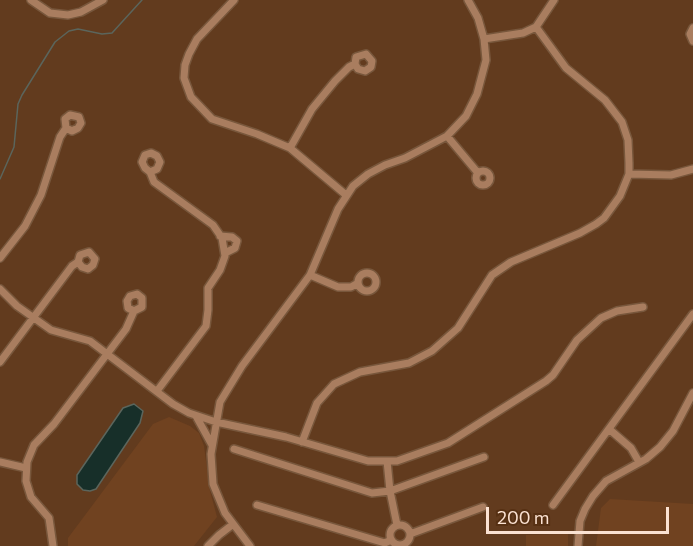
<!DOCTYPE html>
<html>
<head>
<meta charset="utf-8">
<style>
  body { margin:0 }
  #map { position:relative; width:693px; height:546px; overflow:hidden; background:#623b1e; font-family:Commissioner,sans-serif }
  canvas { display:block }
  .scale { position:absolute; left:486px; top:507px; width:183px; height:27px; box-sizing:border-box; border:3px solid #fbe2d2; border-top:0; padding-left:8px; font-size:18px; line-height:21px; white-space:nowrap; color:#fbe2d2; -webkit-text-stroke:4px #563013; paint-order:stroke }
</style>
</head>
<body>
<div id="map">
<canvas width="693" height="546"></canvas>
<div class="scale">200 m</div>
</div>
<script>
const ctx = document.querySelector('canvas').getContext('2d');
ctx.lineJoin = 'round';
function fillPath(path, color) {
  ctx.fillStyle = color;
  ctx.fill(path, 'evenodd');
}
function poly(rows) {
  const path = new Path2D();
  for (const r of rows) {
    if (r.length === 3) {
      path.moveTo(r[0] + r[2], r[1]);
      path.arc(r[0], r[1], r[2], 0, 2 * Math.PI);
      continue;
    }
    path.moveTo(r[0], r[1]);
    for (let i = 2; i < r.length; i += 2) path.lineTo(r[i], r[i + 1]);
  }
  return path;
}
function strokePath(path, color, width, dash) {
  ctx.strokeStyle = color;
  ctx.lineWidth = width;
  ctx.lineCap = dash ? 'butt' : 'round';
  ctx.setLineDash(dash || []);
  ctx.stroke(path);
}
fillPath(poly([
  [169,417,190,426,199,433,204,446,210,491,217,517,194,546,68,546,68,538,153,424],
  [610,499,693,504,693,546,596,546,601,508],
  [568,534,568,546,526,546,526,535]
]), '#704220');
const water = poly([
  [134,404,143,411,140,423,96,489,90,491,83,490,77,484,77,475,123,408,134,404]
]);
fillPath(water, '#172f29');
strokePath(water, '#5b655c', 1.5);
strokePath(poly([
  [0,179,14,147,18,104,22,95,55,42,69,31,78,29,102,34,112,33,142,0]
]), '#5b655c', 1.5);
const minor = poly([
  [31,0,50,13,68,15,81,12,103,0],
  [234,0,197,39,189,54,185,65,184,78,191,97,212,119,257,134,290,148,346,195],
  [693,28,690,34,693,41],
  [484,39,523,33,536,27,554,0],
  [447,136,478,173],
  [290,148,312,109,335,81,349,67,355,64,356,57,366,54,372,61,371,67,365,71,358,69,355,64],
  [483,178,7],
  [150,172,157,169,160,162,157,156,151,153,145,155,142,162,145,168,150,172,154,182,213,225,222,238,225,256,220,270,208,288,208,310,206,326,157,391],
  [629,174,671,175,693,169],
  [220,236,232,237,237,241,235,248,225,253],
  [0,258,25,226,41,195,60,137,66,128,65,119,70,115,79,117,81,123,78,128,72,131,66,128],
  [367,282,9],
  [310,275,338,287,351,287,358,283],
  [0,289,17,306,51,330,90,341,173,404,189,413,216,422,286,437,368,461,397,461,448,443,546,381,553,375,577,340,601,318,617,311,643,307],
  [0,362,72,266,78,262,80,255,89,252,95,259,93,265,88,269,82,267,78,262],
  [196,416,212,445],
  [609,429,631,448,639,462],
  [302,442,317,403,334,384,360,372,409,363,432,351,458,328,492,275,511,262,580,233,596,224,604,218,620,196,629,174,629,163,628,140,622,122,605,100,566,68,536,27],
  [234,449,372,493,390,491,484,457],
  [387,461,390,491,397,525],
  [0,462,26,468],
  [257,505,385,543,391,540],
  [553,505,693,314],
  [400,535,10],
  [410,534,483,507],
  [53,546,49,518,31,497,26,481,27,462,34,445,54,424,126,329,134,311,142,307,142,298,137,294,130,296,127,301,128,308,134,311],
  [208,546,219,535,232,525],
  [250,546,225,513,213,484,211,454,220,402,242,366,310,275,338,209,353,186,368,174,385,165,405,158,447,136,466,116,477,94,486,60,484,39,478,18,468,0],
  [578,546,580,521,585,509,593,496,606,481,646,459,660,447,673,431,693,393]
]);
strokePath(minor, '#78573c', 10);
strokePath(minor, '#a97d5f', 7);
</script>
</body>
</html>
